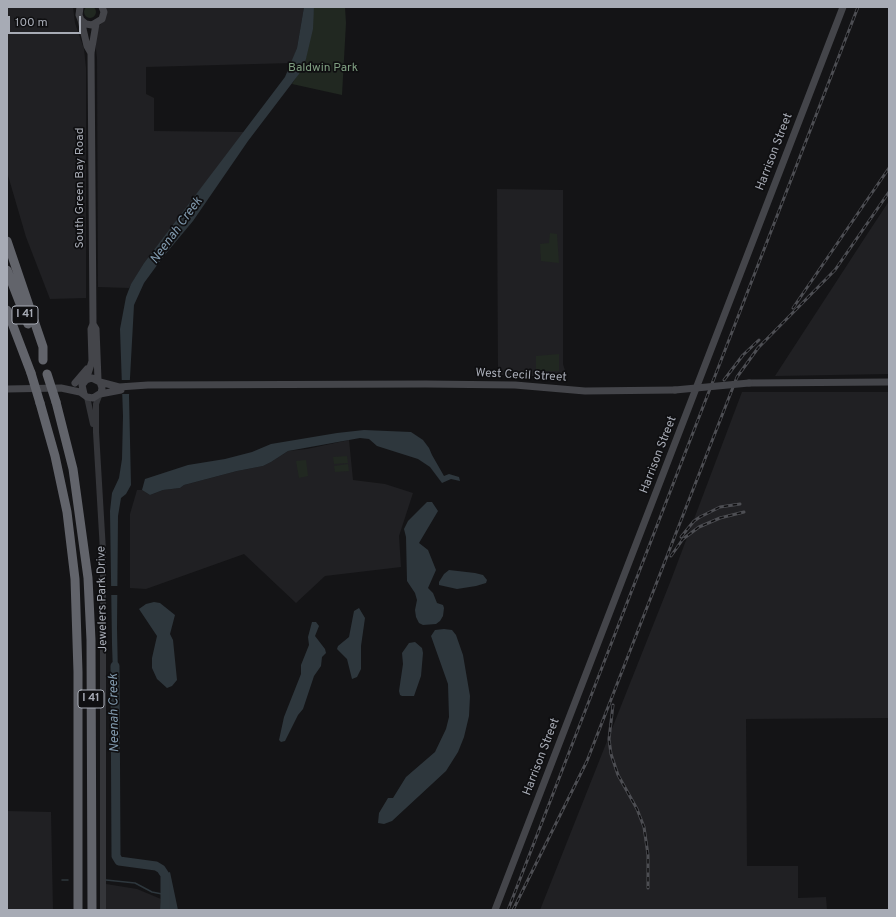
<!DOCTYPE html>
<html>
<head>
<meta charset="utf-8">
<style>
  body { margin:0 }
  #map { position:relative; width:896px; height:917px; overflow:hidden; background:#141416; font-family:Overpass,sans-serif }
  canvas { display:block }
  .frame { position:absolute; inset:0; border:8px solid #a7abb5; pointer-events:none }
  .scale { position:absolute; left:8px; top:16px; width:73px; height:18px; box-sizing:border-box; border:2px solid #a7abb5; border-top:0; padding-left:5px; font-size:12px; line-height:14px; white-space:nowrap; color:#a7abb5; -webkit-text-stroke:3px #0f0f11; paint-order:stroke }
</style>
</head>
<body>
<div id="map">
<canvas width="896" height="917"></canvas>
<div class="frame"></div>
<div class="scale">100 m</div>
</div>
<script>
const ctx = document.querySelector('canvas').getContext('2d');
ctx.lineJoin = 'round';
function fillPath(path, color) {
  ctx.fillStyle = color;
  ctx.fill(path, 'evenodd');
}
function poly(rows) {
  const path = new Path2D();
  for (const r of rows) {
    if (r.length === 3) {
      path.moveTo(r[0] + r[2], r[1]);
      path.arc(r[0], r[1], r[2], 0, 2 * Math.PI);
      continue;
    }
    path.moveTo(r[0], r[1]);
    for (let i = 2; i < r.length; i += 2) path.lineTo(r[i], r[i + 1]);
  }
  return path;
}
function strokePath(path, color, width, dash) {
  ctx.strokeStyle = color;
  ctx.lineWidth = width;
  ctx.lineCap = dash ? 'butt' : 'round';
  ctx.setLineDash(dash || []);
  ctx.stroke(path);
}
function write(font, color, halo, rows, align = 'center') {
  ctx.font = font + ' Overpass,sans-serif';
  ctx.lineWidth = 3.5;
  ctx.setLineDash([]);
  ctx.textBaseline = 'middle';
  ctx.strokeStyle = halo;
  ctx.fillStyle = color;
  for (const [text, x, y, turn = 0] of rows) {
    ctx.save();
    ctx.translate(x, y);
    ctx.rotate((+turn || 0) * Math.PI / 180);
    ctx.textAlign = isNaN(turn) ? turn : align;
    if (halo) ctx.strokeText(text, 0, 0);
    ctx.fillText(text, 0, 0);
    ctx.restore();
  }
}
fillPath(poly([
  [7,7,73,7,75,23,84,49,86,68,86,298,50,299,26,237,7,172],
  [105,7,304,7,297,48,292,63,146,67,146,94,154,98,154,131,245,132,144,263,129,288,98,287,97,58,95,41,99,26,103,22],
  [497,189,563,190,563,364,567,377,498,375],
  [889,201,889,374,775,376,864,239],
  [742,392,889,392,889,718,746,719,747,866,798,866,798,898,826,897,827,910,540,910,671,580],
  [349,440,353,480,385,484,413,493,399,536,401,567,325,576,296,603,244,554,146,589,130,588,130,514,137,490,142,490,150,495,163,490,180,488,184,485,237,471,263,466,271,462,288,451,307,449],
  [7,811,51,812,53,910,7,910],
  [106,884,137,889,161,899,160,910,106,910]
]), '#202023');
fillPath(poly([
  [90,12,6],
  [314,7,345,7,346,23,342,95,292,84,305,63],
  [550,233,557,234,559,263,541,261,540,244,549,243],
  [559,354,559,371,536,371,536,356],
  [347,456,348,463,334,464,333,457],
  [306,460,308,476,299,478,296,461],
  [348,464,349,471,335,472,334,466]
]), '#212821');
fillPath(poly([
  [304,7,314,7,313,29,305,63,299,74,248,141,193,221,163,257,144,283,134,305,129,396,131,485,126,494,121,498,118,516,117,628,118,677,115,678,113,674,112,644,110,511,112,493,119,478,122,459,123,416,120,329,126,297,131,284,144,263,285,77,297,48],
  [364,430,411,432,423,440,429,448,432,455,444,476,449,474,459,477,460,481,451,479,442,483,430,467,418,459,377,446,369,439,360,438,288,451,271,462,263,466,237,471,184,485,180,488,163,490,150,495,142,490,145,479,188,465,225,459,252,452,271,444,337,433],
  [427,502,432,502,438,511,419,543,428,550,436,570,428,588,433,593,437,603,443,605,444,608,443,616,440,621,436,624,423,625,419,623,416,617,415,610,417,600,415,593,407,581,406,537,404,529,408,521],
  [449,570,475,573,483,575,487,580,486,583,476,586,457,589,439,585,439,582,444,574],
  [154,602,160,603,175,615,170,634,173,640,177,680,172,686,167,688,157,679,152,668,152,658,157,636,139,609,146,604],
  [359,608,365,618,361,646,361,669,357,677,352,679,347,659,337,649,338,646,349,637,354,611],
  [312,622,316,622,319,626,315,636,325,649,326,653,322,657,321,666,314,676,303,709,298,715,285,741,281,742,279,740,284,717,301,674,301,665,309,645,308,637],
  [444,629,452,630,456,635,463,655,470,696,469,716,464,737,458,752,446,771,392,821,384,824,378,823,379,813,388,798,393,798,406,777,435,752,446,729,449,717,448,684,431,636,435,630],
  [415,642,422,648,423,653,421,676,414,696,402,696,400,695,399,691,403,664,402,653,409,643],
  [170,872,178,910,160,910,164,875]
]), '#2e373d');
fillPath(poly([
  [120,380,131,380,131,394,120,394],
  [109,586,120,586,120,595,109,595]
]), '#141416');
strokePath(poly([
  [62,880,68,880],
  [106,880,135,883,152,892,162,894]
]), '#2e373d', 1.5);
strokePath(poly([
  [115,666,116,856,119,861,156,866,161,869,165,875,165,910]
]), '#2e373d', 9);
strokePath(poly([
  [99,396,96,404,96,432,103,551,103,910],
  [87,397,93,424]
]), '#35363a', 6);
strokePath(poly([
  [80,7,79,15,81,20,86,24,92,25,102,19,104,12,102,7],
  [81,20,87,46,91,53],
  [93,324,96,329,98,380],
  [86,380,92,361,91,329,93,324,91,53,96,24],
  [100,382,119,387,148,385,426,384,515,385,585,391,675,390],
  [75,383,87,369],
  [749,383,889,382],
  [7,389,61,388,80,392,87,397,93,398,101,393,102,388,100,382,92,378,86,380,82,385,84,394],
  [100,394,121,390],
  [495,910,843,7]
]), '#44454a', 7);
strokePath(poly([
  [7,241,43,347,43,360],
  [7,270,28,324],
  [7,310,31,373],
  [56,402,73,469,88,578,91,640,92,910],
  [40,403,55,456,67,512,75,579,78,672,78,910]
]), '#62646b', 9);
const rail = poly([
  [793,308,889,168],
  [724,380,743,355,759,340],
  [681,537,694,521,700,517,720,507,740,504],
  [671,556,683,539,699,527,720,518,744,512],
  [613,705,609,739,611,754,618,775,637,809,644,827,648,855,648,888],
  [508,910,858,7],
  [513,910,587,761,737,377,758,348,835,270,889,192]
]);
strokePath(rail, '#4d4e53', 3);
strokePath(rail, '#0f0f11', 1.5, [4.5]);
strokePath(poly([
  [675,390,749,383]
]), '#44454a', 7);
strokePath(poly([
  [31,373,40,403],
  [47,374,56,402]
]), '#62646b', 9);
for (const [x, y, w] of [
  [25,315,26],
  [91,699,26]
]) {
  const box = new Path2D();
  box.roundRect(x - w / 2, y - 9, w, 18, 3);
  ctx.fillStyle = '#0f0f11';
  ctx.fill(box);
  strokePath(box, '#a7abb5', 1);
}
write('bold 11px', '#a7abb5', null, [
  ["I 41",25,315],
  ["I 41",91,699]
]);
write('12px', '#7f9e81', '#0f0f11', [
  ["Baldwin Park",323,69]
]);
write('12px', '#a7abb5', '#0f0f11', [
  ["Harrison Street",775,152,-69],
  ["South Green Bay Road",81,188,-90],
  ["West Cecil Street",521,376,3],
  ["Harrison Street",659,455,-69],
  ["Jewelers Park Drive",103,599,-91],
  ["Harrison Street",542,757,-69]
]);
write('italic 13px', '#8099ad', '#0f0f11', [
  ["Neenah Creek",177,231,-54],
  ["Neenah Creek",115,713,-91]
]);
</script>
</body>
</html>
